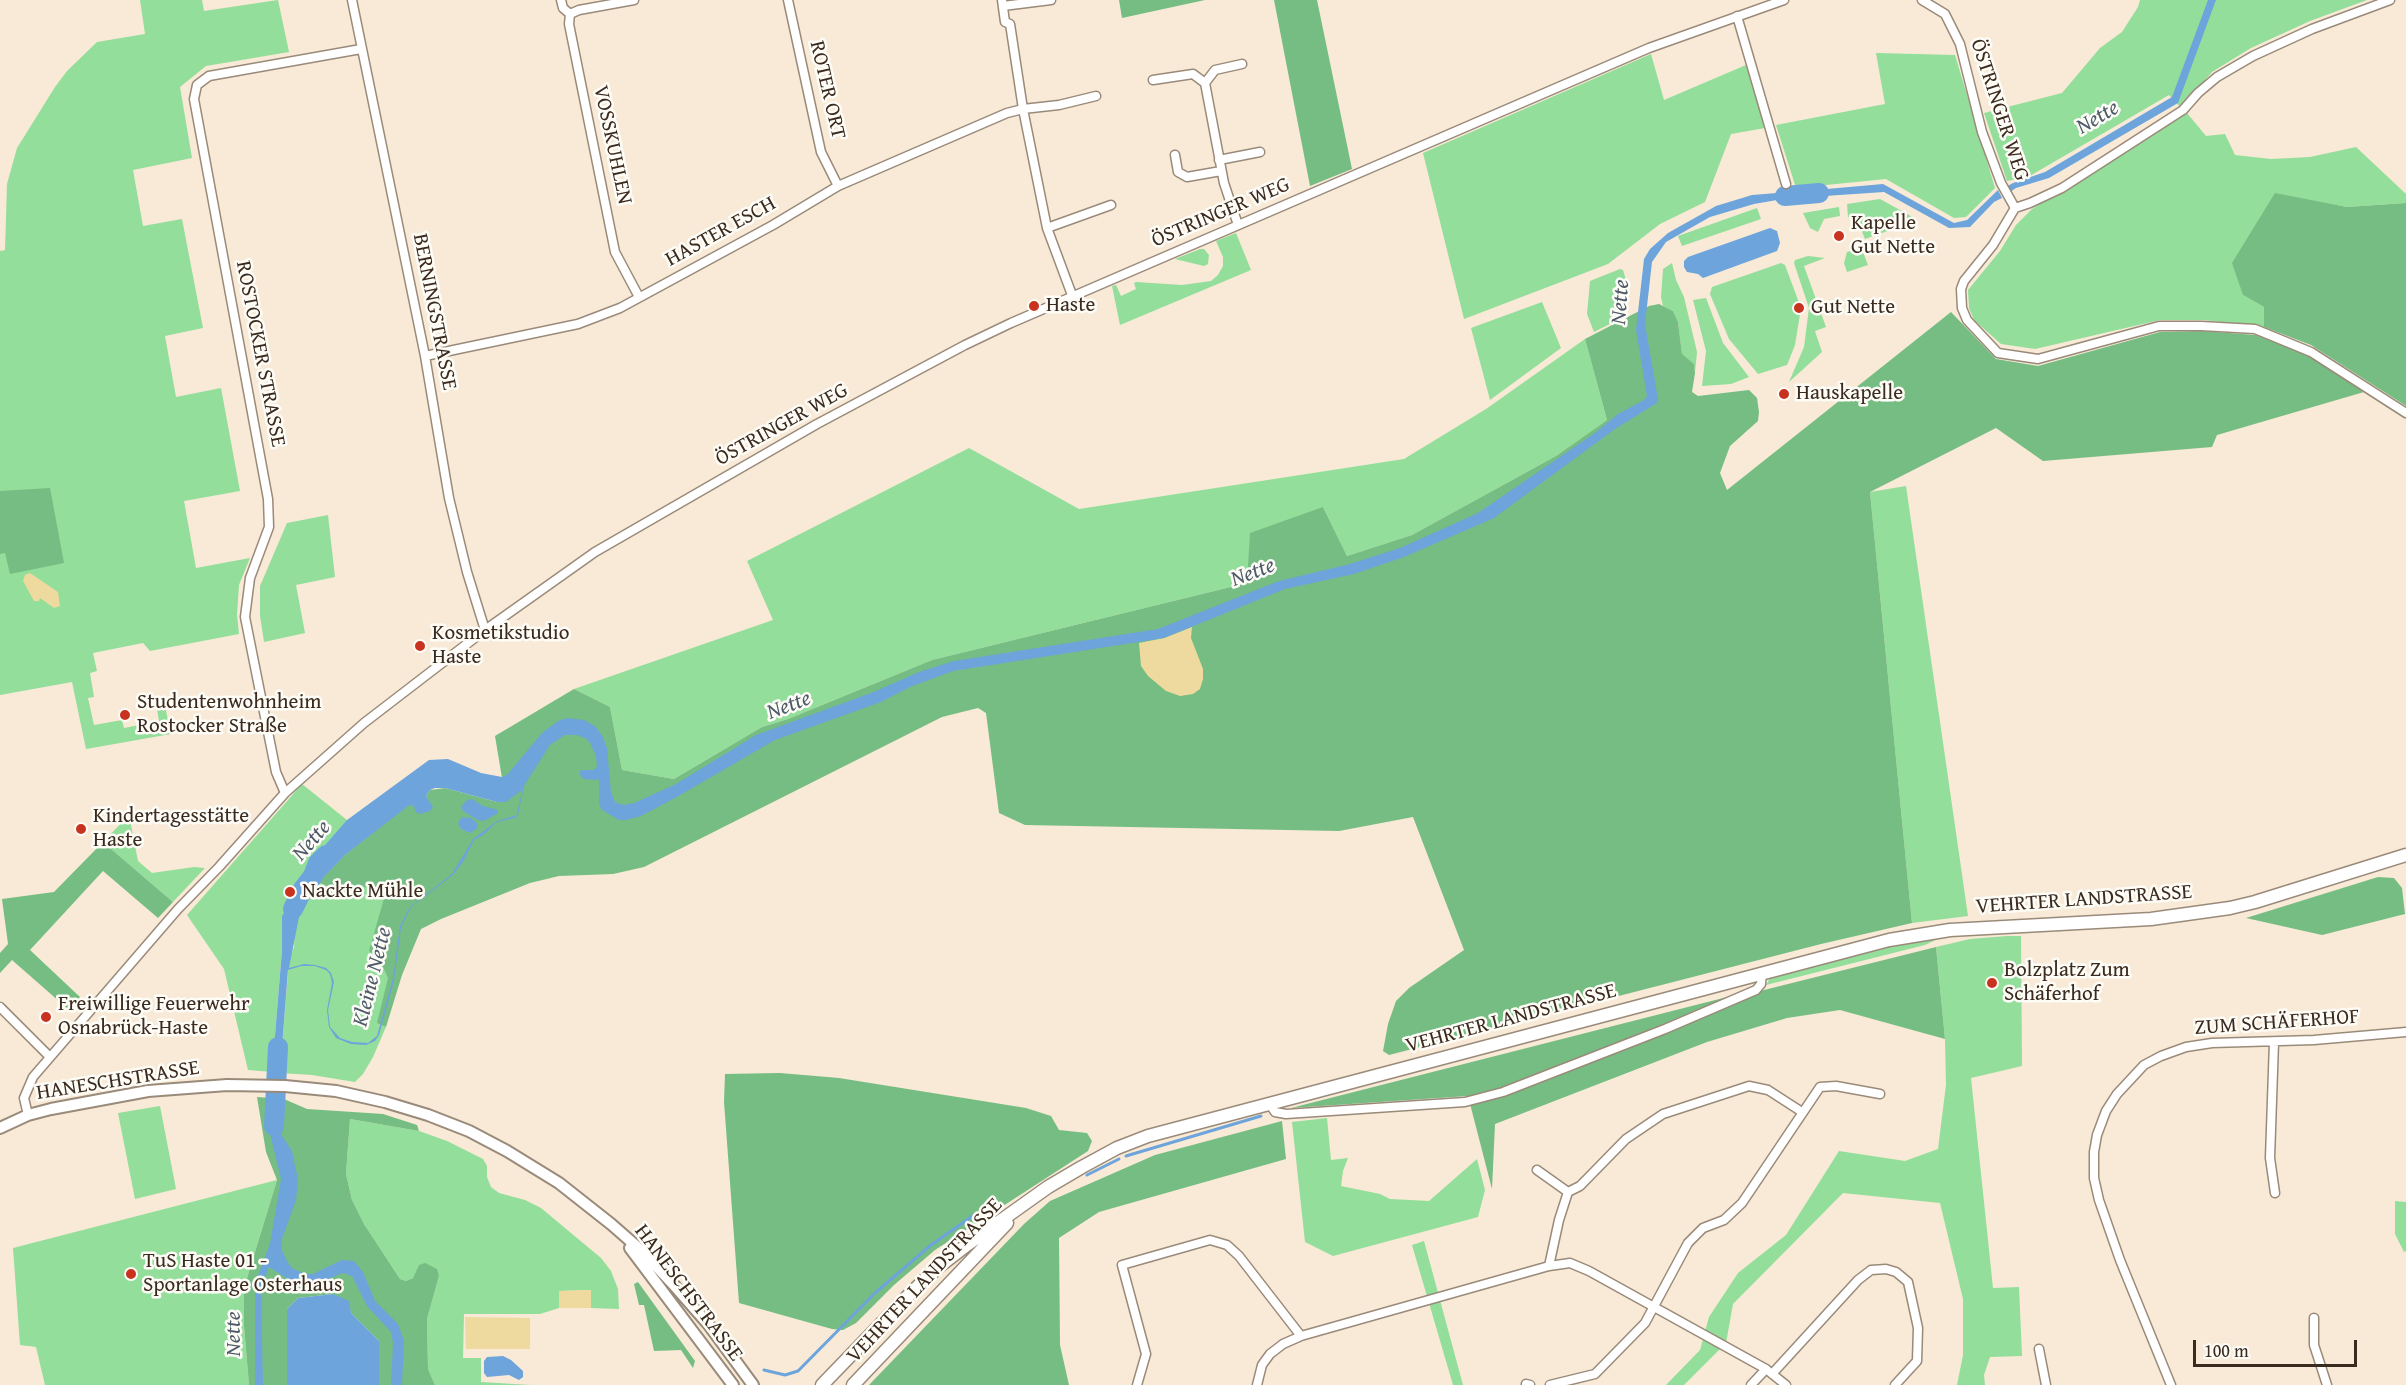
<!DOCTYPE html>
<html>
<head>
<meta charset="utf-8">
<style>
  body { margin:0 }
  #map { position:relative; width:2406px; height:1385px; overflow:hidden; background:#f8ead6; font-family:"Gentium Book Plus",serif }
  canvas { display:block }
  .scale { position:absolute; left:2193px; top:1340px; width:164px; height:27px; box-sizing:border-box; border:3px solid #3b2a1e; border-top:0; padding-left:8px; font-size:18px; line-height:21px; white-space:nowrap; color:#3b2a1e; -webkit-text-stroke:4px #fdfcf7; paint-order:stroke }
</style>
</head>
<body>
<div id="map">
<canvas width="2406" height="1385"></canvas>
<div class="scale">100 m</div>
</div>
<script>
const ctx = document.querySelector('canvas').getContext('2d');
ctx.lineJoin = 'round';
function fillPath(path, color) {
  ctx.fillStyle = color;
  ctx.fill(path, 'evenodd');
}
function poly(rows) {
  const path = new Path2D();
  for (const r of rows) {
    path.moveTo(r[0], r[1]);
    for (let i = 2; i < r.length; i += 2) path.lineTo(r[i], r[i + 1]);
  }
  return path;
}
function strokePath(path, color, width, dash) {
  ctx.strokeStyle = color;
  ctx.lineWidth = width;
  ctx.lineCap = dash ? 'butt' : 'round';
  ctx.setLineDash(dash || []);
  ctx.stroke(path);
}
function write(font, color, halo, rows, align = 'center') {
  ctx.font = font + ' "Gentium Book Plus",serif';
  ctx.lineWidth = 5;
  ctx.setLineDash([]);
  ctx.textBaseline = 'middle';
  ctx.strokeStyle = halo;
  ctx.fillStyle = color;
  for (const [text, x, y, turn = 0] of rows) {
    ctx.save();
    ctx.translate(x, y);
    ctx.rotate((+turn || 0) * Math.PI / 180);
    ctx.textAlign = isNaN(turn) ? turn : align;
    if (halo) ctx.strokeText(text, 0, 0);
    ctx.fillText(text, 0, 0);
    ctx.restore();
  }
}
fillPath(poly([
  [140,0,202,0,204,11,278,0,289,52,206,66,180,87,192,158,133,170,143,226,182,219,203,328,165,336,176,397,221,388,240,491,184,501,196,568,250,558,239,585,237,615,239,634,150,651,143,643,93,653,97,671,90,673,94,697,88,698,94,725,122,720,124,728,159,721,156,703,164,702,171,734,86,749,72,682,0,695,0,251,5,250,7,184,17,148,55,87,67,71,97,42,145,34],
  [2140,0,2367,0,2310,21,2251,48,2212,72,2181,108,2169,95,2028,177,2007,181,1984,113,2062,93,2100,48,2122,32,2138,7],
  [1876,53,1955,55,1995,188,1966,217,1954,218,1886,179,1796,188,1776,125,1885,104],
  [1651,54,1664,100,1746,65,1765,128,1731,134,1705,202,1660,224,1608,264,1464,319,1423,153],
  [2187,113,2206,136,2225,134,2235,155,2271,159,2310,157,2356,147,2406,194,2406,203,2347,207,2275,194,2243,295,2264,307,2264,327,2203,320,2160,320,2035,349,2001,344,1974,320,1969,308,1968,290,2000,251,2016,225,2032,209],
  [1880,199,1918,220,1865,239,1857,219,1848,217,1847,204],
  [1839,207,1840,216,1824,219,1818,232,1810,228,1803,213],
  [1757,208,1761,219,1682,246,1678,236],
  [1236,233,1251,270,1120,325,1112,286,1116,285,1121,296,1136,289,1134,283,1136,282,1182,285,1211,281,1218,275,1223,266,1223,257,1216,241],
  [1861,247,1868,265,1847,272,1844,263,1847,252],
  [1200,249,1204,249,1209,255,1208,264,1204,266,1175,259],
  [1808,256,1825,258,1804,266,1826,327,1815,331,1822,352,1789,382,1804,347,1809,308,1794,263,1795,260],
  [1672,263,1676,280,1684,297,1697,352,1695,373,1694,364,1682,355,1678,322,1673,311,1663,306,1661,297,1663,269],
  [1781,263,1785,265,1801,308,1795,345,1787,365,1758,374,1729,339,1710,294,1712,287],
  [1620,269,1623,270,1626,280,1624,317,1594,332,1587,314,1590,281],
  [1706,298,1723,343,1749,377,1731,384,1702,386,1706,351,1693,300],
  [1542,302,1561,348,1490,400,1471,328],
  [1585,339,1607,420,1556,456,1412,535,1347,556,1323,507,1247,583,932,660,788,719,762,727,674,779,622,770,610,707,574,689,773,620,747,561,969,448,1079,509,1404,459,1486,409],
  [1906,486,1968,916,1912,923,1870,492],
  [328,515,335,577,296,585,305,633,264,642,260,616,260,586,287,523],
  [302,784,347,820,359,844,408,805,416,807,432,803,445,788,402,904,386,992,378,1023,386,1027,373,1057,363,1074,355,1082,312,1075,280,1073,289,960,294,947,295,928,282,916,282,949,272,1072,248,1070,224,969,187,915],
  [129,815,138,861,152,873,194,867,205,868,173,902,103,842],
  [2007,936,2021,936,2022,1066,1971,1078,1993,1288,2019,1287,2022,1356,1990,1357,1984,1375,1985,1385,1957,1385,1963,1355,1963,1299,1940,1203,1843,1193,1733,1304,1726,1343,1684,1385,1666,1385,1700,1350,1709,1317,1738,1273,1786,1235,1839,1151,1905,1161,1938,1149,1946,1085,1945,1039,1936,947,1970,939],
  [1942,937,1925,945,1766,985,1772,975,1890,946],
  [160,1106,176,1189,135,1199,118,1113],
  [1327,1118,1331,1160,1348,1158,1343,1171,1341,1186,1380,1194,1390,1199,1429,1201,1477,1159,1485,1190,1478,1217,1333,1256,1305,1242,1292,1122],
  [350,1119,419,1131,447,1141,483,1159,487,1166,487,1177,491,1187,499,1193,525,1200,541,1208,601,1258,611,1271,618,1289,619,1309,591,1308,591,1290,559,1291,559,1308,540,1314,464,1314,463,1358,481,1358,481,1382,531,1385,435,1385,428,1369,427,1319,439,1276,419,1266,413,1278,406,1281,400,1279,364,1224,352,1200,346,1174],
  [277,1180,244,1288,244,1326,249,1385,45,1385,36,1347,20,1345,13,1248],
  [2395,1201,2406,1202,2406,1251,2404,1252,2395,1234],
  [1424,1241,1463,1385,1453,1385,1412,1245]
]), '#92de9a');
fillPath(poly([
  [1119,0,1205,0,1122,18],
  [1274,0,1317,0,1352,169,1310,186],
  [2275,193,2347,207,2406,203,2406,406,2311,345,2264,327,2264,307,2243,295,2232,263],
  [1659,304,1673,311,1678,322,1682,354,1694,364,1695,373,1692,392,1698,396,1749,390,1757,398,1759,412,1758,421,1730,446,1720,473,1727,490,1951,312,1996,359,2038,366,2160,332,2201,331,2256,335,2310,356,2364,392,2217,435,2212,447,2043,461,1996,428,1870,492,1912,923,1821,944,1389,1055,1383,1051,1388,1024,1396,1001,1409,988,1464,950,1413,817,1339,831,1025,825,999,813,986,713,978,708,942,717,644,867,613,874,559,876,530,883,441,919,421,929,402,975,386,1027,377,1023,388,978,379,958,369,951,385,895,360,885,340,894,319,882,345,855,408,805,413,805,416,807,429,802,426,796,430,790,445,788,497,802,506,802,495,736,574,689,610,707,622,770,674,779,762,727,788,719,932,660,1247,583,1250,533,1323,507,1347,556,1412,535,1556,456,1607,420,1585,339,1649,306],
  [50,488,64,563,10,574,5,553,0,554,0,491],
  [103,842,173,902,158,918,103,871,30,950,80,997,69,1010,12,960,0,973,0,953,8,944,2,899,54,892],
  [2378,877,2394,878,2402,888,2405,914,2322,935,2246,918],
  [1936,947,1945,1039,1840,1010,1787,1018,1707,1042,1495,1124,1492,1189,1468,1096,1291,1108,1735,995,1756,992],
  [780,1073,839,1078,1026,1108,1051,1116,1059,1130,1087,1133,1092,1141,1088,1151,935,1250,894,1285,856,1323,843,1330,832,1329,739,1303,724,1102,725,1074],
  [257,1097,284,1099,307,1109,383,1114,417,1125,419,1131,350,1119,346,1174,352,1200,364,1224,400,1279,406,1281,413,1278,419,1265,425,1263,437,1269,439,1276,427,1319,428,1369,435,1385,379,1385,379,1341,351,1313,349,1307,333,1294,298,1298,287,1309,287,1385,249,1385,244,1326,244,1288,277,1180,266,1152],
  [1282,1121,1286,1159,1099,1212,1059,1238,1060,1345,1069,1385,869,1385,1024,1224,1050,1201,1155,1155],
  [638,1282,695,1361,693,1368,681,1350,654,1351,644,1305,639,1305,634,1284]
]), '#75bd82');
fillPath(poly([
  [30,573,58,592,60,606,54,608,40,598,39,601,34,601,23,581,25,575],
  [1192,627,1191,638,1203,669,1203,679,1200,689,1193,694,1180,696,1166,691,1148,676,1141,666,1139,643,1164,638],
  [591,1290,591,1308,559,1308,559,1291],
  [465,1317,530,1318,530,1349,466,1349]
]), '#eeda9e');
fillPath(poly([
  [2208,0,2216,0,2178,103,2049,178,2016,188,2010,192,2006,187,2013,183,2045,172,2172,97],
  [1883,184,1954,223,1967,220,1998,190,2002,198,1994,202,1970,227,1949,228,1884,192,1795,198,1793,192],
  [1777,193,1777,200,1754,204,1710,217,1666,242,1652,262,1645,324,1658,399,1657,403,1615,429,1494,518,1404,557,1354,574,1285,589,1164,638,953,671,910,687,881,702,775,740,675,798,641,816,626,820,619,820,602,810,599,804,599,780,583,779,579,773,581,770,594,770,597,766,596,756,590,743,587,739,577,735,565,735,550,745,524,786,518,815,515,818,497,822,483,835,474,840,463,862,453,875,411,907,401,928,394,981,379,1035,375,1041,366,1045,351,1044,336,1038,329,1027,327,1010,332,983,330,974,326,970,315,966,301,966,288,970,280,1073,272,1072,282,950,282,916,305,884,314,890,300,912,289,968,304,964,315,965,326,968,331,973,334,982,328,1010,330,1027,340,1038,352,1042,368,1043,377,1036,393,978,400,926,410,907,452,874,473,839,497,821,517,815,522,790,506,802,497,802,445,788,435,788,430,790,426,796,433,807,430,811,420,814,416,812,413,805,408,806,345,855,319,882,307,874,326,844,347,820,429,760,448,759,481,773,502,777,507,775,542,733,558,721,567,718,584,720,595,726,603,737,607,748,611,792,615,802,623,805,634,803,676,784,756,735,871,693,919,672,954,661,1158,629,1279,581,1350,564,1400,548,1478,513,1595,433,1618,414,1644,400,1647,396,1636,330,1644,259,1650,249,1668,233,1716,206,1752,195],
  [1770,228,1777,231,1780,243,1777,251,1703,278,1698,274,1687,272,1684,267,1684,261,1688,257],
  [472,799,483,806,498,810,498,813,484,821,478,820,463,811,461,807,467,800],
  [462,817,471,818,478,824,478,828,470,833,461,829,458,823],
  [270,1098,281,1099,281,1134,292,1151,298,1180,296,1200,282,1239,282,1250,287,1261,292,1268,305,1274,313,1274,342,1260,354,1261,363,1272,375,1301,398,1324,404,1341,402,1385,391,1385,393,1343,391,1332,367,1306,352,1276,342,1273,318,1284,299,1286,269,1267,261,1287,263,1385,255,1385,255,1283,270,1244,281,1179,270,1134],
  [333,1294,349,1301,351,1313,379,1341,379,1385,287,1385,287,1309,298,1298],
  [503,1356,511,1360,523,1371,523,1377,519,1380,509,1375,487,1377,484,1373,484,1361,487,1357]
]), '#6da4db');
strokePath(poly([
  [1126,1156,1261,1116],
  [1087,1175,1119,1159],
  [764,1370,785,1375,798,1371,875,1293,931,1245,974,1215]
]), '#6da4db', 3);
strokePath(poly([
  [1785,196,1819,193],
  [293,909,303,889,313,876,318,863,326,855],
  [274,1126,278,1047]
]), '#6da4db', 20);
const minor = poly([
  [352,0,425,356,449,498,467,572,485,630],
  [561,0,563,8,570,14,569,24,615,252,639,297],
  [788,0,821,152,838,186],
  [1002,0,1005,22,1010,24,1023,109,1047,228,1072,295],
  [1922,0,1945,14,1960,44,1982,132,2001,183,2015,208],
  [1003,6,1051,0],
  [570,14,579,10,634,0],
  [1737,16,1786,184],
  [1153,80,1193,74,1205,83,1224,183,1238,225],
  [1205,83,1215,70,1242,64],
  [1175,155,1178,172,1187,177,1221,171],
  [1219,160,1260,152],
  [2015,208,1993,245,1964,281,1961,289,1962,308,1967,320,1998,353,2038,359,2159,326,2201,326,2255,329,2311,352,2406,413],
  [2015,208,2030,203,2062,188,2183,110,2198,93,2217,77,2253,56,2312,29,2390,0],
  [1047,228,1111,205],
  [425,356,578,324,620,308,773,225,838,186,1007,113,1023,109,1059,105,1096,96],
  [285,793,276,772,245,617,250,578,269,527,268,499,194,99,197,85,209,76,361,49],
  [0,1007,50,1057],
  [2274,1042,2270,1158,2275,1193],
  [1269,1103,1275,1112,1286,1114,1465,1102,1503,1092,1665,1029,1756,990,1761,984,1762,972],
  [28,1115,24,1098,33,1077,178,909,219,867,285,793,364,723,485,630,595,552,817,424,965,345,1011,323,1649,48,1784,0],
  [1537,1170,1568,1192],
  [1549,1266,1559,1220,1568,1192,1580,1186,1626,1139,1663,1114,1749,1086,1768,1090,1802,1112],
  [2314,1318,2314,1345,2327,1385],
  [2039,1349,2046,1385],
  [1772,1374,1858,1280,1871,1270,1886,1269,1896,1272,1908,1282,1918,1328,1917,1361,1895,1385],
  [1526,1384,1530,1385],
  [1137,1385,1146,1354,1122,1265,1210,1240,1227,1245,1239,1256,1301,1336],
  [1257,1385,1262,1365,1270,1354,1283,1344,1301,1336,1549,1266,1570,1263,1589,1271,1766,1369,1786,1385],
  [1550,1385,1595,1374,1645,1323,1688,1243,1703,1228,1724,1220,1742,1203,1820,1087,1836,1086,1880,1094],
  [1751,1385,1766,1369],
  [2171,1385,2120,1260,2099,1200,2094,1178,2094,1152,2097,1135,2106,1111,2117,1094,2144,1065,2161,1056,2186,1047,2212,1043,2314,1040,2406,1032]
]);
const tertiary = poly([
  [0,1128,28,1115,51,1109,148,1091,227,1085,285,1086,336,1091,385,1102,428,1115,469,1131,507,1151,559,1183,611,1224,643,1252,672,1283,709,1325,753,1385],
  [630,1248,733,1385]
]);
const secondary = poly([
  [822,1385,907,1297,937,1268,968,1244,1048,1187,1082,1167,1117,1148,1148,1136,1889,940,1950,930,2151,919,2230,908,2255,902,2406,855],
  [853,1385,1007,1223]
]);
strokePath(minor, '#9a8a7a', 11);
strokePath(tertiary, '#9a8a7a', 14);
strokePath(secondary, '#9a8a7a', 15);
strokePath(minor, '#fff', 8);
strokePath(tertiary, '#fff', 10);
strokePath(secondary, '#fff', 12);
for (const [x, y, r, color] of [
  [1839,236,6,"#c8321e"],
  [1034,306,6,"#c8321e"],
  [1799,308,6,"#c8321e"],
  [1784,394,6,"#c8321e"],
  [420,646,6,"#c8321e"],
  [125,715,6,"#c8321e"],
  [81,829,6,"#c8321e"],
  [290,892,6,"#c8321e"],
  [1992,983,6,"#c8321e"],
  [46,1017,6,"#c8321e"],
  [131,1274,6,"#c8321e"]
]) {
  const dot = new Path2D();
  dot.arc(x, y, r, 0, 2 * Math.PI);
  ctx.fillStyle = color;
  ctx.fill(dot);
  strokePath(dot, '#fdfcf7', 2);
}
write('21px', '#3b2a1e', '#fdfcf7', [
  ["ROTER ORT",827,90,77],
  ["ÖSTRINGER WEG",1999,110,72],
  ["VOSSKUHLEN",612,145,78],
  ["ÖSTRINGER WEG",1221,213,-23],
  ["HASTER ESCH",721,232,-29],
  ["BERNINGSTRASSE",434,312,79],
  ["ROSTOCKER STRASSE",260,354,79],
  ["ÖSTRINGER WEG",782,425,-29],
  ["VEHRTER LANDSTRASSE",2084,900,-4],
  ["VEHRTER LANDSTRASSE",1511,1019,-15],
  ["ZUM SCHÄFERHOF",2277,1023,-4],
  ["HANESCHSTRASSE",118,1081,-9],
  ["VEHRTER LANDSTRASSE",925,1281,-47],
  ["HANESCHSTRASSE",688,1293,53]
]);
write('21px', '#3b2a1e', '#fdfcf7', [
  ["Kapelle",1851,224],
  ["Gut Nette",1851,248],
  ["Haste",1046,306],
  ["Gut Nette",1811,308],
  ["Hauskapelle",1796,394],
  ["Kosmetikstudio",432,634],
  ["Haste",432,658],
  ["Studentenwohnheim",137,703],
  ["Rostocker Straße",137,727],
  ["Kindertagesstätte",93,817],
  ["Haste",93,841],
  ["Nackte Mühle",302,892],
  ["Bolzplatz Zum",2004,971],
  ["Schäferhof",2004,995],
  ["Freiwillige Feuerwehr",58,1005],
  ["Osnabrück-Haste",58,1029],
  ["TuS Haste 01 -",143,1262],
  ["Sportanlage Osterhaus",143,1286]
], 'left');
write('italic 22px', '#4f5b6a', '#fdfcf7', [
  ["Nette",2098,118,-31],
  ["Nette",1621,302,-86],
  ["Nette",1253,573,-21],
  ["Nette",789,706,-21],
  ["Nette",312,841,-49],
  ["Kleine Nette",373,977,-76],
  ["Nette",234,1334,-90]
]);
</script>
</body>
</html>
